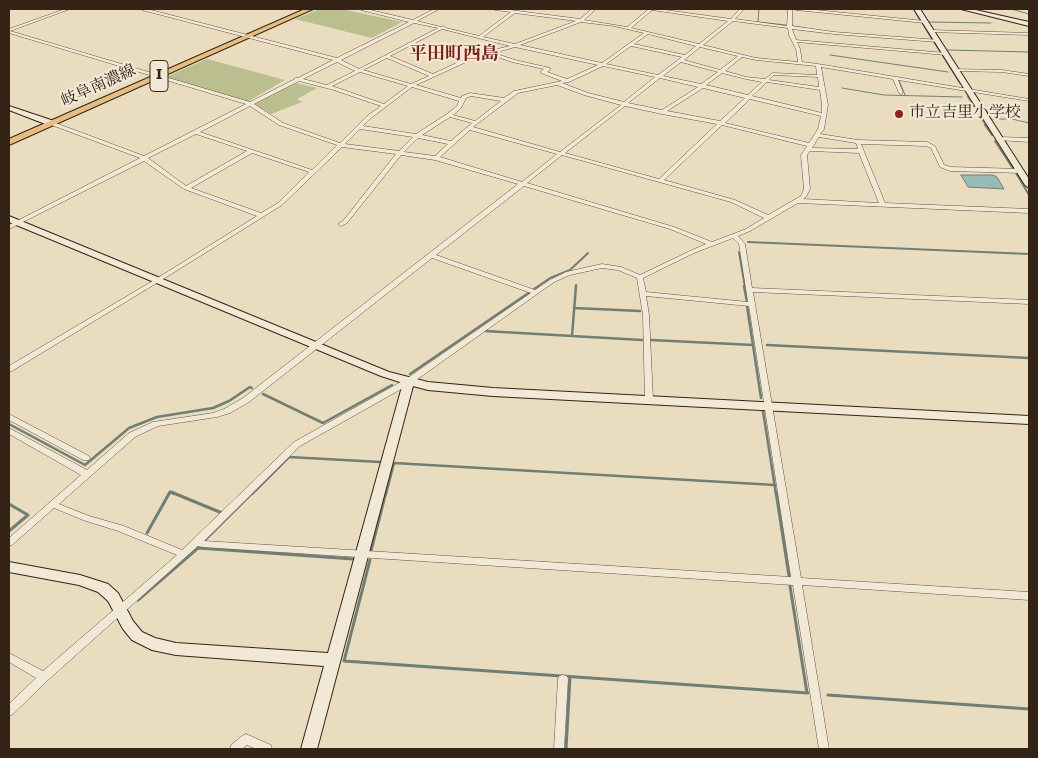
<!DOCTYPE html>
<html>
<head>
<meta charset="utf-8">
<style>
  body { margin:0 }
  #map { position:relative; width:1038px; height:758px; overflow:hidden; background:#eadcbf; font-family:Vollkorn,serif }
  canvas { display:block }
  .frame { position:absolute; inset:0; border:10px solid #352416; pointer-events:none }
</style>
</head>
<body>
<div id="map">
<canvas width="1038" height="758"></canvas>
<div class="frame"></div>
</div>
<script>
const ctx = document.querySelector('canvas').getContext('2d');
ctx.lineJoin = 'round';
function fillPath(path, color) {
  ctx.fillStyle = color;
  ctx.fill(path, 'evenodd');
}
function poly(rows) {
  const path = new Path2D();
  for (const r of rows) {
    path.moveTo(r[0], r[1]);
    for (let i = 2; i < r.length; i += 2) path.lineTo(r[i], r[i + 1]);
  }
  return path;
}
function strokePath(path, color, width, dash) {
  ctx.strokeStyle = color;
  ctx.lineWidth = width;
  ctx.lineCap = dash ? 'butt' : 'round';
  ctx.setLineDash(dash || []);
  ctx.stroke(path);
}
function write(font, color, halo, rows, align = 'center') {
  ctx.font = font + ' Vollkorn,"Noto Serif JP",serif';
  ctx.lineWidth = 4.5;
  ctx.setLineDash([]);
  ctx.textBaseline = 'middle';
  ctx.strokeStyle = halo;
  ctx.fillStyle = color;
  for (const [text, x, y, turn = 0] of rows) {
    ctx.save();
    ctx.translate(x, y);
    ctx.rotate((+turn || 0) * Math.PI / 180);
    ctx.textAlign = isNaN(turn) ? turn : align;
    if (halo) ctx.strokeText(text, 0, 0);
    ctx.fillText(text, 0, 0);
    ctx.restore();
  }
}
fillPath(poly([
  [320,9,341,9,402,22,372,38,295,19],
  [207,59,285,80,247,102,166,77],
  [296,83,317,88,297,99,302,102,271,114,253,104]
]), '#bbbf8f');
const water = poly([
  [961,175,993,175,997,177,1004,189,968,187,961,175]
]);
fillPath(water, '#98bbb5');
strokePath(water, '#707f75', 1);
strokePath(poly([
  [759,9,758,22,786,25],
  [896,9,901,9],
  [1011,9,1029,14],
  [914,10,920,21],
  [929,22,991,23],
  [922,23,932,40],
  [792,26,806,28],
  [933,41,940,52],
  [948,50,1029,52],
  [830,55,948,72],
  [942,55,960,84],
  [899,80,905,95],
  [842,88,884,95,962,97],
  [967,96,974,107],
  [977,112,986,126],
  [991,119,1012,119,1029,123]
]), '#707f75', 1);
strokePath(poly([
  [985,125,992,135],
  [995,141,1014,170],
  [1016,173,1029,195],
  [748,242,1029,254],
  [739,252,745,287],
  [537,287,550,278,570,270,588,253],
  [576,287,576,285]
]), '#707f75', 2);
strokePath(poly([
  [744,286,747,302],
  [534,289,539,286],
  [747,306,761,398],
  [574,308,640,311],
  [485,331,642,340],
  [572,336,576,286],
  [651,340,753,345],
  [767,345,1029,358],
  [410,374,530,292],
  [263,394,323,423,392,385],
  [763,411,776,494],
  [9,424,85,465,129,428,157,417,213,408,229,401,250,387,252,388],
  [169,494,170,492,174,494],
  [252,494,289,457,380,462],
  [386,494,394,463,775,485]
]), '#707f75', 2.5);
strokePath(poly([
  [171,492,222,513],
  [776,492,789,576],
  [9,504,28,515,9,531],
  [147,533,170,492],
  [205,540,253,492],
  [371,551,386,492],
  [370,560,344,661,808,693],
  [790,586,807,693],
  [138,600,198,548,353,559],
  [828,695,1029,709],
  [566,749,570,677]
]), '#707f75', 3);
const street = poly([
  [65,9,70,9,10,31,250,102,295,79,295,78,298,78,333,60,142,10,141,9,147,9,337,58,409,22,361,10,360,9,366,9,413,20,434,9,439,9,417,21,441,27,444,26,446,28,479,36,511,12,495,10,493,9,502,9,580,19,592,9,596,9,584,20,627,27,649,9,658,9,731,19,740,9,744,9,735,19,787,26,788,9,792,9,792,26,834,32,939,40,939,42,937,42,834,34,792,29,796,40,946,53,948,54,946,55,797,42,800,49,802,62,818,64,1029,99,1029,101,898,80,903,93,901,94,899,93,893,79,821,67,828,105,824,129,820,134,858,140,927,142,935,146,944,165,951,167,1021,169,1024,171,1021,173,950,171,940,167,931,148,926,146,861,144,885,203,1029,209,1029,213,798,203,750,231,738,236,745,244,752,288,1029,300,1029,304,753,292,801,578,1029,592,1029,600,802,585,829,749,819,749,793,585,202,547,198,546,48,680,13,714,9,716,9,704,36,678,9,662,9,653,43,671,177,555,118,531,83,520,54,508,12,545,9,546,9,538,81,475,9,434,9,428,87,470,129,433,153,422,213,413,224,409,243,398,518,184,435,160,401,155,347,223,341,226,339,225,339,223,343,221,396,154,342,147,282,205,160,281,12,371,9,371,9,366,156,279,257,216,184,189,144,161,9,229,9,225,140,158,49,124,49,122,53,122,144,156,246,104,9,33,9,29,65,9],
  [652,10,728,21,699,44,631,28,652,10],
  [515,13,576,21,515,44,483,37,515,13],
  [733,21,788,28,789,35,796,49,798,62,756,58,703,45,733,21],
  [581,22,614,26,644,33,602,63,520,45,581,22],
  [414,23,438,28,359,69,341,60,414,23],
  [442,29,510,46,489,51,485,51,485,52,471,56,433,74,390,56,442,29],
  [648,34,696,46,685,55,634,44,648,34],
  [631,46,682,57,658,75,606,64,631,46],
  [515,47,538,52,598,65,567,79,547,72,550,70,550,68,515,60,494,53,515,47],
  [700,47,738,56,720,70,684,60,700,47],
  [489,54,512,62,544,69,541,71,541,73,562,81,514,91,504,98,470,93,462,96,461,98,416,85,475,58,489,54],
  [742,57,756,60,816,66,817,75,773,73,765,79,746,77,725,71,742,57],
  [387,58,429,76,411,84,363,70,387,58],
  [337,62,355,71,327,85,303,79,337,62],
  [681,62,718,72,701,84,663,76,681,62],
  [603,66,655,77,624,102,588,93,562,83,569,82,603,66],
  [360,72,408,86,384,104,332,86,360,72],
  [722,73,746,79,762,82,748,95,706,85,722,73],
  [774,75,818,77,819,87,769,80,774,75],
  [660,78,698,87,662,110,628,103,660,78],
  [299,81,334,90,381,106,367,116,340,143,283,123,254,104,299,81],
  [767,82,820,90,822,105,822,113,752,96,767,82],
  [557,85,584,95,621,105,560,152,473,127,518,93,557,85],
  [412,87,459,101,457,106,447,114,416,134,363,126,371,118,412,87],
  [703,88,745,98,720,121,667,111,703,88],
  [471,96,501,101,475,121,453,115,461,108,466,98,471,96],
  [750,99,821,116,818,129,809,143,725,123,750,99],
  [250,106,279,125,337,145,312,170,200,132,250,106],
  [625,106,662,114,717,124,659,179,565,153,625,106],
  [450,117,472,123,451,141,422,135,450,117],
  [722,125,807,146,801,155,804,189,801,196,768,215,735,200,664,180,722,125],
  [360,129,413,137,399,151,345,144,360,129],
  [470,130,557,154,522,182,440,157,470,130],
  [196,134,247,151,186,186,148,158,196,134],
  [819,137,856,143,858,149,812,148,819,137],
  [418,138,448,144,435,156,404,152,418,138],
  [810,151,859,153,879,203,803,199,806,197,810,189,807,155,810,151],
  [252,153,309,172,278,203,261,213,191,188,252,153],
  [562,155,731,202,764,218,746,229,712,242,674,227,527,183,562,155],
  [524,186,670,229,706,244,690,251,640,275,621,267,602,264,566,272,550,280,535,290,436,255,524,186],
  [733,238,739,244,748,302,646,292,643,278,694,253,733,238],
  [432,258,531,293,406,379,294,442,182,550,124,526,89,516,59,504,135,437,158,426,217,417,230,413,249,402,432,258],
  [602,268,618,270,637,278,643,315,645,400,649,402,653,400,649,315,646,296,749,306,791,577,204,541,300,446,412,383,554,282,570,275,602,268],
  [794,9,806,9,925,21,927,22,925,23,796,10,794,9],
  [931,30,1029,33,1029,35,929,32,929,31,931,30],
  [953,69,1002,70,1029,74,1029,76,1002,72,955,71,953,70,953,69],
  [1000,137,1029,138,1029,142,998,140,997,139,1000,137],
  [9,414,89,456,90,458,89,460,83,460,9,420,9,414],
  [563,675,567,676,568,679,564,749,554,749,558,679,559,676,563,675],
  [246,734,271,745,272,749,256,749,247,745,242,749,230,749,231,745,242,736,246,734]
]);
const secondary = poly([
  [914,9,920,9,1029,179,1029,188,1025,185,914,9],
  [961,9,971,9,1029,22,1029,26,961,9],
  [9,106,54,121,55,123,48,125,9,110,9,106],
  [9,216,389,372,428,382,493,388,1029,416,1029,424,493,396,428,390,413,386,317,749,301,749,324,666,176,655,152,650,132,640,123,629,108,601,98,592,79,585,9,572,9,562,80,575,108,584,118,593,133,621,142,632,155,638,176,643,328,653,403,383,381,376,9,222,9,216]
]);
const primary = poly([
  [305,9,313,9,9,145,9,139,305,9]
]);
strokePath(street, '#625240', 1);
strokePath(secondary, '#352416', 2);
strokePath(primary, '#352416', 2);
fillPath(street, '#f1e8d5');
fillPath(secondary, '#f1e8d5');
fillPath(primary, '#e5be80');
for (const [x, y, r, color] of [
  [899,114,5,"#8f2418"]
]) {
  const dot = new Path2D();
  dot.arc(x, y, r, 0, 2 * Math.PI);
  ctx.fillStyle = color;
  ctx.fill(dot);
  strokePath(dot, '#f1e8d5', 2);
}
write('16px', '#352416', '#f1e8d5', [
  ["岐阜南濃線",99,87,-24]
]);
write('16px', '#352416', '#f1e8d5', [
  ["市立吉里小学校",909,114]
], 'left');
write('bold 18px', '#7a1f14', '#f1e8d5', [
  ["平田町西島",454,56]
]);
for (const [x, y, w] of [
  [159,76,18]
]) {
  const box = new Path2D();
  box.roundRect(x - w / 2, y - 15.5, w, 31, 4);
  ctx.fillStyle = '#f1e8d5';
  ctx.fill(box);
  strokePath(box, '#352416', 1);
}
write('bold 18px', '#352416', null, [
  ["1",159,76]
]);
</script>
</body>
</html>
